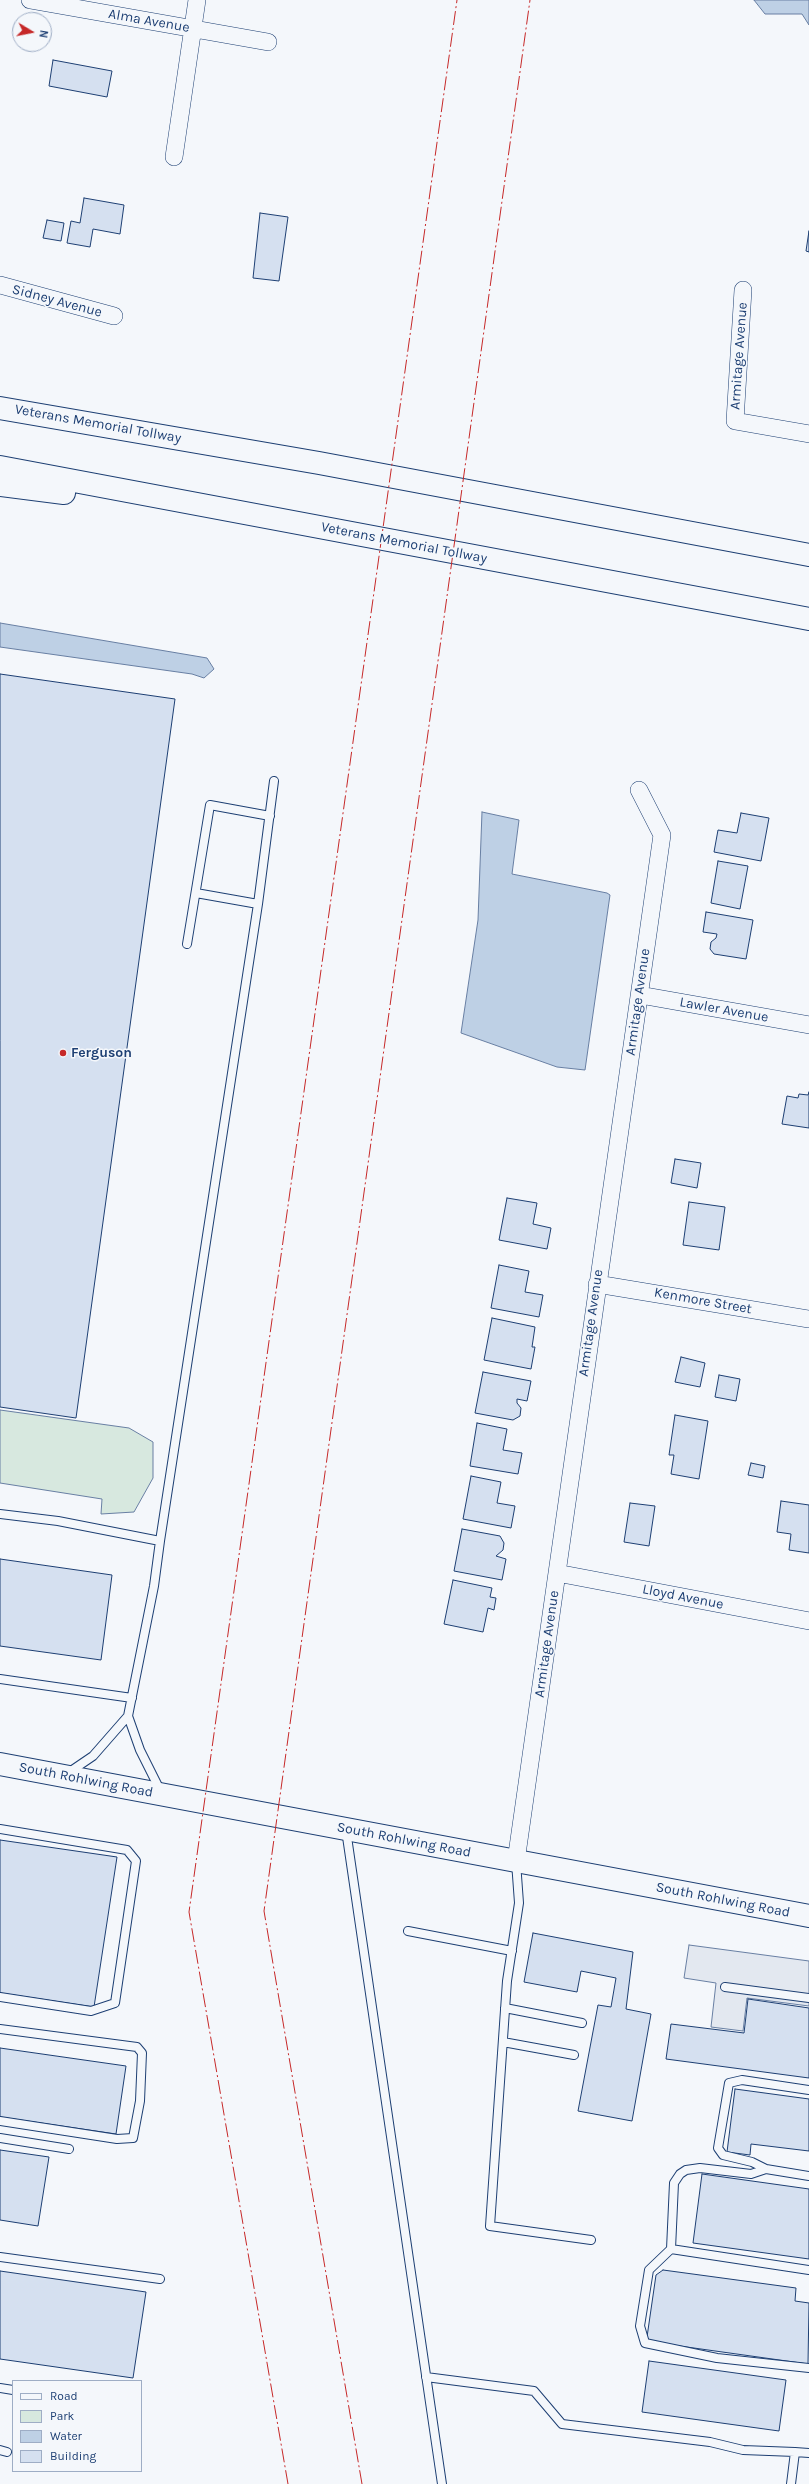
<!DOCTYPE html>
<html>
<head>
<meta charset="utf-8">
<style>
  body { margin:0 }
  #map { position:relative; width:809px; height:2484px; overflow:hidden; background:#f4f7fb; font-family:Karla,sans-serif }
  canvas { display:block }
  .legend { position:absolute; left:12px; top:2380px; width:130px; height:92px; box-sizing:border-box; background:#f4f7fb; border:1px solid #9eadc5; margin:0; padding:5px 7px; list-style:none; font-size:12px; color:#1d3f73 }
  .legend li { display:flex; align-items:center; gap:8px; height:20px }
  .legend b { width:20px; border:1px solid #9eadc5 }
  .north { position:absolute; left:12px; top:12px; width:40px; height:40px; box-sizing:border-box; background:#f4f7fb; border:1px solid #9eadc5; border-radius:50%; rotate:100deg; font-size:11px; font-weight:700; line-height:16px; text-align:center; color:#1d3f73 }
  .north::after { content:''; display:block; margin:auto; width:14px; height:18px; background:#c62828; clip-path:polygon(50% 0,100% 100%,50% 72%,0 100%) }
</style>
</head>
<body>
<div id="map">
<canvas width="809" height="2484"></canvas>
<ul class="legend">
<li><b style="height:5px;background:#f4f7fb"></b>Road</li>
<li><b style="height:11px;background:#d7e8df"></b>Park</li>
<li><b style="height:11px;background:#bed0e5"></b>Water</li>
<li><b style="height:11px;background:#d5e0f0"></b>Building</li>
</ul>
<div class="north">N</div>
</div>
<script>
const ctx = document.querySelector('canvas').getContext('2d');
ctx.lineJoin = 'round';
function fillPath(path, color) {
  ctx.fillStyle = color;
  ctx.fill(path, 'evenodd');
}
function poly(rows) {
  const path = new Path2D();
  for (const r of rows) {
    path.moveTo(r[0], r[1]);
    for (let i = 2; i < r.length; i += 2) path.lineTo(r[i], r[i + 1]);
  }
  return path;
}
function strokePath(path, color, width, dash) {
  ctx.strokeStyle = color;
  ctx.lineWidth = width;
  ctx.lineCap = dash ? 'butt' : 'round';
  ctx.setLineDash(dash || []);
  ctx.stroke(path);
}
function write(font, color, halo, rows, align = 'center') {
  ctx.font = font + ' Karla,sans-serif';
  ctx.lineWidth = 3;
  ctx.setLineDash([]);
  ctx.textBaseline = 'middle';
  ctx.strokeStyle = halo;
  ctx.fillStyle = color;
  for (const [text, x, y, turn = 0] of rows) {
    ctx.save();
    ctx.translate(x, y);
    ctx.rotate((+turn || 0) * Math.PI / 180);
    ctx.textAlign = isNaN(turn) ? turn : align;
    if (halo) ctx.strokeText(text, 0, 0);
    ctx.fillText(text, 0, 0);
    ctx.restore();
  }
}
const green = poly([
  [0,1410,129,1428,153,1442,153,1478,134,1512,101,1514,102,1499,0,1483,0,1410]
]);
fillPath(green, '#d7e8df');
strokePath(green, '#687fa3', 1);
const parking = poly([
  [689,1945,809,1961,809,2006,747,1998,743,2031,711,2027,716,1983,684,1978,689,1945]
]);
fillPath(parking, '#e3e8f0');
strokePath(parking, '#687fa3', 1);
const water = poly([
  [754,0,809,0,809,25,802,14,765,14,754,0],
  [0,623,207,658,214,669,204,678,192,674,0,647,0,623],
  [482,812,519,820,512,874,607,893,610,895,585,1070,557,1067,461,1033,478,920,482,812]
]);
fillPath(water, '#bed0e5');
strokePath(water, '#687fa3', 1);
const building = poly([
  [53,60,112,71,107,97,49,86,53,60],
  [84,198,124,205,120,234,93,229,90,247,67,243,71,221,80,223,84,198],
  [260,213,288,217,279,281,253,278,260,213],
  [47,220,64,223,61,241,43,238,47,220],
  [809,231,809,252,806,251,809,231],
  [0,674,175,699,76,1418,0,1407,0,674],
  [741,813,769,818,761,861,714,852,718,830,737,833,741,813],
  [718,861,748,866,740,909,711,903,718,861],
  [706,912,753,920,746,959,714,954,710,949,711,942,716,938,717,934,703,932,706,912],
  [809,1092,809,1128,782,1124,787,1096,798,1098,799,1094,808,1095,809,1092],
  [675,1159,701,1163,697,1188,671,1183,675,1159],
  [507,1198,537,1203,533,1224,551,1228,547,1249,499,1240,507,1198],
  [689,1202,725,1207,719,1250,683,1245,689,1202],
  [499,1265,529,1271,525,1292,543,1295,539,1317,491,1308,499,1265],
  [492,1318,535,1327,532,1347,535,1347,531,1369,484,1360,492,1318],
  [681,1357,705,1363,700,1387,675,1382,681,1357],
  [483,1372,531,1381,527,1401,517,1399,517,1403,521,1408,520,1416,513,1420,475,1413,483,1372],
  [719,1375,740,1379,736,1401,715,1397,719,1375],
  [675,1415,708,1421,699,1479,671,1474,674,1455,669,1455,675,1415],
  [477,1423,507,1429,503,1450,522,1453,518,1474,470,1466,477,1423],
  [751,1463,765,1466,763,1478,748,1475,751,1463],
  [471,1476,501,1482,497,1503,515,1506,511,1528,463,1519,471,1476],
  [781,1501,809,1505,809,1553,789,1550,791,1534,777,1532,781,1501],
  [630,1503,655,1506,649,1546,624,1542,630,1503],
  [462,1529,500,1536,504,1543,503,1550,496,1556,506,1559,502,1580,454,1571,462,1529],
  [0,1559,112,1575,101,1660,0,1646,0,1559],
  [453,1580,492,1588,490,1597,496,1598,494,1610,488,1608,483,1632,444,1624,453,1580],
  [0,1840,117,1857,94,2007,0,1993,0,1840],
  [533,1933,633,1952,626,2009,651,2014,632,2121,578,2111,598,2005,611,2007,616,1978,581,1971,577,1992,524,1982,533,1933],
  [748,1999,809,2008,809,2078,666,2059,671,2024,744,2033,748,1999],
  [0,2048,126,2066,116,2134,0,2117,0,2048],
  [735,2089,809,2099,809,2151,751,2144,750,2155,727,2152,735,2089],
  [0,2150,49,2157,38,2226,0,2220,0,2150],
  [702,2174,809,2189,809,2259,693,2243,702,2174],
  [663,2270,796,2288,795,2301,809,2303,808,2364,651,2342,647,2337,656,2275,663,2270],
  [0,2271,146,2292,133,2378,0,2359,0,2271],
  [649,2361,786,2380,779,2431,642,2412,649,2361]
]);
fillPath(building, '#d5e0f0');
strokePath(building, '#1d3f73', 1);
const service = poly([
  [196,893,258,904],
  [187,944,210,805,270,816],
  [0,1514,58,1521,160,1541,154,1586,128,1716,140,1750,160,1790],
  [160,1541,258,904,274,781],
  [0,1679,132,1698],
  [68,1773,93,1756,128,1716],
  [0,1829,127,1850,136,1861,115,2003,91,2011,0,1997],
  [346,1830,442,2484],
  [516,1862,519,1903,507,1981,490,2226,591,2240],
  [408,1931,512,1951],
  [725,1987,809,1998],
  [505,2008,582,2023],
  [0,2029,137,2047,142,2053,140,2101,133,2138,117,2139,0,2121],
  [503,2042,574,2055],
  [809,2090,742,2080,729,2083,718,2148,723,2155,752,2162,766,2169,809,2176],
  [0,2138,69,2149],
  [766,2169,751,2174,700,2168,686,2170,680,2174,674,2183,671,2249,809,2270],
  [671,2249,649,2270,640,2326,645,2343,717,2358,809,2368],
  [0,2257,160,2279],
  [426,2377,534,2391,562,2424,710,2442,743,2450,795,2452],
  [0,2388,13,2390],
  [0,2450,7,2452],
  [791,2484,795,2452,809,2453]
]);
const minor = poly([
  [30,0,268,42],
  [174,157,197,0],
  [0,285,114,316],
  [743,290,735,421,809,434],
  [640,995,809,1025],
  [597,1284,809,1319],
  [557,1573,809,1621],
  [516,1861,662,835,639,790]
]);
const primary = poly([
  [0,1764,809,1916]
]);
const motorway = poly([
  [0,408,319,463,809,555],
  [0,467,809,619],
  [0,485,64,493]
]);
strokePath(service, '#1d3f73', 10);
strokePath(minor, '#1d3f73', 18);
strokePath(primary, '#1d3f73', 24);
strokePath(motorway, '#1d3f73', 24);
strokePath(service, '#f4f7fb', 8);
strokePath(minor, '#f4f7fb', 17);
strokePath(primary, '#f4f7fb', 22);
strokePath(motorway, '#f4f7fb', 22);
strokePath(poly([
  [288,2484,189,1912,457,0],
  [362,2484,264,1911,530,0]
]), '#c62828', 1, [14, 3, 2, 3]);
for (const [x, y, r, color] of [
  [63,1053,4,"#c62828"]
]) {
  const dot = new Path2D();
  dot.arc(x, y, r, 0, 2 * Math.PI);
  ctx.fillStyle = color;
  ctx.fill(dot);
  strokePath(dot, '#f4f7fb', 1.5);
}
write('14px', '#1d3f73', '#f4f7fb', [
  ["Alma Avenue",149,21,10],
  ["Sidney Avenue",57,301,15],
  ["Armitage Avenue",739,356,-86],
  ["Veterans Memorial Tollway",98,424,10],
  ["Veterans Memorial Tollway",404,543,11],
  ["Armitage Avenue",638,1002,-82],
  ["Lawler Avenue",724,1010,10],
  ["Kenmore Street",703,1301,10],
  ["Armitage Avenue",591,1323,-82],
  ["Lloyd Avenue",683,1597,11],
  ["Armitage Avenue",547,1644,-82],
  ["South Rohlwing Road",86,1780,11],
  ["South Rohlwing Road",404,1840,11],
  ["South Rohlwing Road",723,1900,11]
]);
write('bold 14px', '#1d3f73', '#f4f7fb', [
  ["Ferguson",71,1053]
], 'left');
</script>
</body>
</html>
